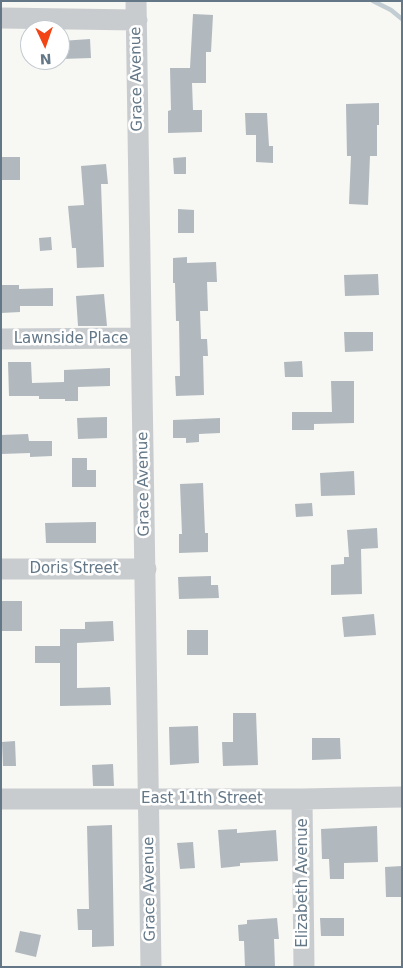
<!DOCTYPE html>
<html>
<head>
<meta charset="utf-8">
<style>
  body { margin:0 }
  #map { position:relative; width:403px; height:968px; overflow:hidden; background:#f7f7f3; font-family:"DejaVu Sans",sans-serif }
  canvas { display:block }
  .frame { position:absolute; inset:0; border:2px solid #637787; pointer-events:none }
  .north { position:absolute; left:20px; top:20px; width:50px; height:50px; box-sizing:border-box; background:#fff; border:1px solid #c1c9cf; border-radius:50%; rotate:177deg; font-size:14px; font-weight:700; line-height:20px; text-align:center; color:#637787 }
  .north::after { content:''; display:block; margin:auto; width:18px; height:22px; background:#f34416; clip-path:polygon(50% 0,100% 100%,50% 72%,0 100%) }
</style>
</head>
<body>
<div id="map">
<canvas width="403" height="968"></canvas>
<div class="frame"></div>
<div class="north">N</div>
</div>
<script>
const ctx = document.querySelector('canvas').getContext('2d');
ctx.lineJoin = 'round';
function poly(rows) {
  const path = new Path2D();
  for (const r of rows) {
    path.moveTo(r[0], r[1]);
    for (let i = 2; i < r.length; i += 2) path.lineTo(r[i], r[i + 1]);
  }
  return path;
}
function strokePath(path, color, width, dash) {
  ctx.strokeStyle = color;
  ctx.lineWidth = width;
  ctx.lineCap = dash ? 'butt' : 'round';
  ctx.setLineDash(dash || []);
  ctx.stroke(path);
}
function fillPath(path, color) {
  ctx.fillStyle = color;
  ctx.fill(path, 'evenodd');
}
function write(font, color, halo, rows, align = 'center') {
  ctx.font = font + ' "DejaVu Sans",sans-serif';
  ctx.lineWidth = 5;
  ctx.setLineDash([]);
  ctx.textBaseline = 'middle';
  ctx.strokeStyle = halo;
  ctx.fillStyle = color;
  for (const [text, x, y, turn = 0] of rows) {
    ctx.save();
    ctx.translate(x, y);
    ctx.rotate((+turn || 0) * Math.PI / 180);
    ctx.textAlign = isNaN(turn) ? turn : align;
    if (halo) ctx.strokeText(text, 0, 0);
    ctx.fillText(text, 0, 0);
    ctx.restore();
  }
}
strokePath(poly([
  [373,1,391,10,402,19]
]), '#c1cdd2', 4.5);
fillPath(poly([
  [193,14,213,15,211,52,206,52,206,83,192,83,193,110,202,110,202,132,168,133,168,111,171,110,170,68,190,68],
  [90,39,91,58,62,59,61,41],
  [379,103,379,125,377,125,377,156,370,156,368,205,349,204,351,156,347,156,346,104],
  [245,113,267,113,269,146,273,146,273,163,256,162,256,135,246,135],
  [1,157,20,157,20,180,1,180],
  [186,157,186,174,174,174,173,158],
  [106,164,108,184,101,184,104,267,77,268,76,248,72,248,68,206,84,205,81,166],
  [178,209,194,210,194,233,178,233],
  [51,237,52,250,40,251,39,238],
  [187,257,187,263,216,262,217,282,207,282,208,311,200,311,201,339,207,339,208,356,203,356,204,395,176,396,175,376,180,376,179,321,176,321,175,283,173,283,173,258],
  [378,274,379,295,345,296,344,275],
  [1,285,19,285,19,289,53,288,53,306,20,306,20,312,1,313],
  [104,294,107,326,78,326,76,296],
  [344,332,373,332,373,351,345,352],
  [302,361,303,377,285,377,284,362],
  [8,362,31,362,32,383,64,382,64,370,110,368,110,386,78,387,78,401,65,401,65,399,39,399,39,396,9,396],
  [331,381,354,381,354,423,314,424,314,430,292,430,292,412,332,412],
  [107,417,107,438,78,439,77,418],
  [220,418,220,433,199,434,199,442,186,443,186,438,173,438,173,420],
  [28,434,29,441,52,441,52,456,30,457,30,453,1,454,1,435],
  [72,458,87,458,87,470,96,470,96,487,72,487],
  [354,471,355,495,321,496,320,473],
  [203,483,205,533,208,533,208,552,179,553,179,534,182,534,180,484],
  [312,503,313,516,296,517,295,504],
  [96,522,96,543,46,543,45,523],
  [377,528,378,548,361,549,362,594,331,595,331,565,344,564,344,557,349,557,347,530],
  [211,576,211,585,218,585,219,598,179,599,178,577],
  [2,601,22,601,22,631,2,631],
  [374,614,376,635,344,637,342,617],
  [113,621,114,641,77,643,77,688,110,687,111,705,60,706,60,663,35,663,35,646,60,646,60,629,85,629,85,622],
  [187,630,208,630,208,655,187,655],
  [233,713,256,713,258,765,223,766,222,742,233,742],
  [198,726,199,763,170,765,169,727],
  [312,738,340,738,341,759,312,760],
  [15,741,16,766,3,766,2,742],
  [113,764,114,786,93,786,92,765],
  [112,825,114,946,92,947,92,930,78,930,77,909,89,909,87,826],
  [377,826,378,862,344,863,344,879,330,879,329,859,322,859,321,829],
  [237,829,237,833,276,830,278,861,240,863,240,866,221,868,218,830],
  [193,842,195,868,180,869,177,843],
  [402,866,402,897,386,897,385,867],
  [277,918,279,939,274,939,275,967,245,967,244,941,239,941,238,925,247,924,247,920],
  [320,918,344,918,344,936,321,936],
  [20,931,41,935,36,957,15,952]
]), '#b1b9be');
strokePath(poly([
  [136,1,151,967],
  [1,18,137,20],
  [1,339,141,338],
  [1,569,146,569],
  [1,799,302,799,402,797],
  [302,799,304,967]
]), '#c9cccf', 21);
write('15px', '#637787', '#fff', [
  ["Grace Avenue",137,79,-91],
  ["Lawnside Place",71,339],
  ["Grace Avenue",144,484,-91],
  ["Doris Street",74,569],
  ["East 11th Street",202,799],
  ["Elizabeth Avenue",303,883,-90],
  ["Grace Avenue",150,889,-91]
]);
</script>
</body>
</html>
